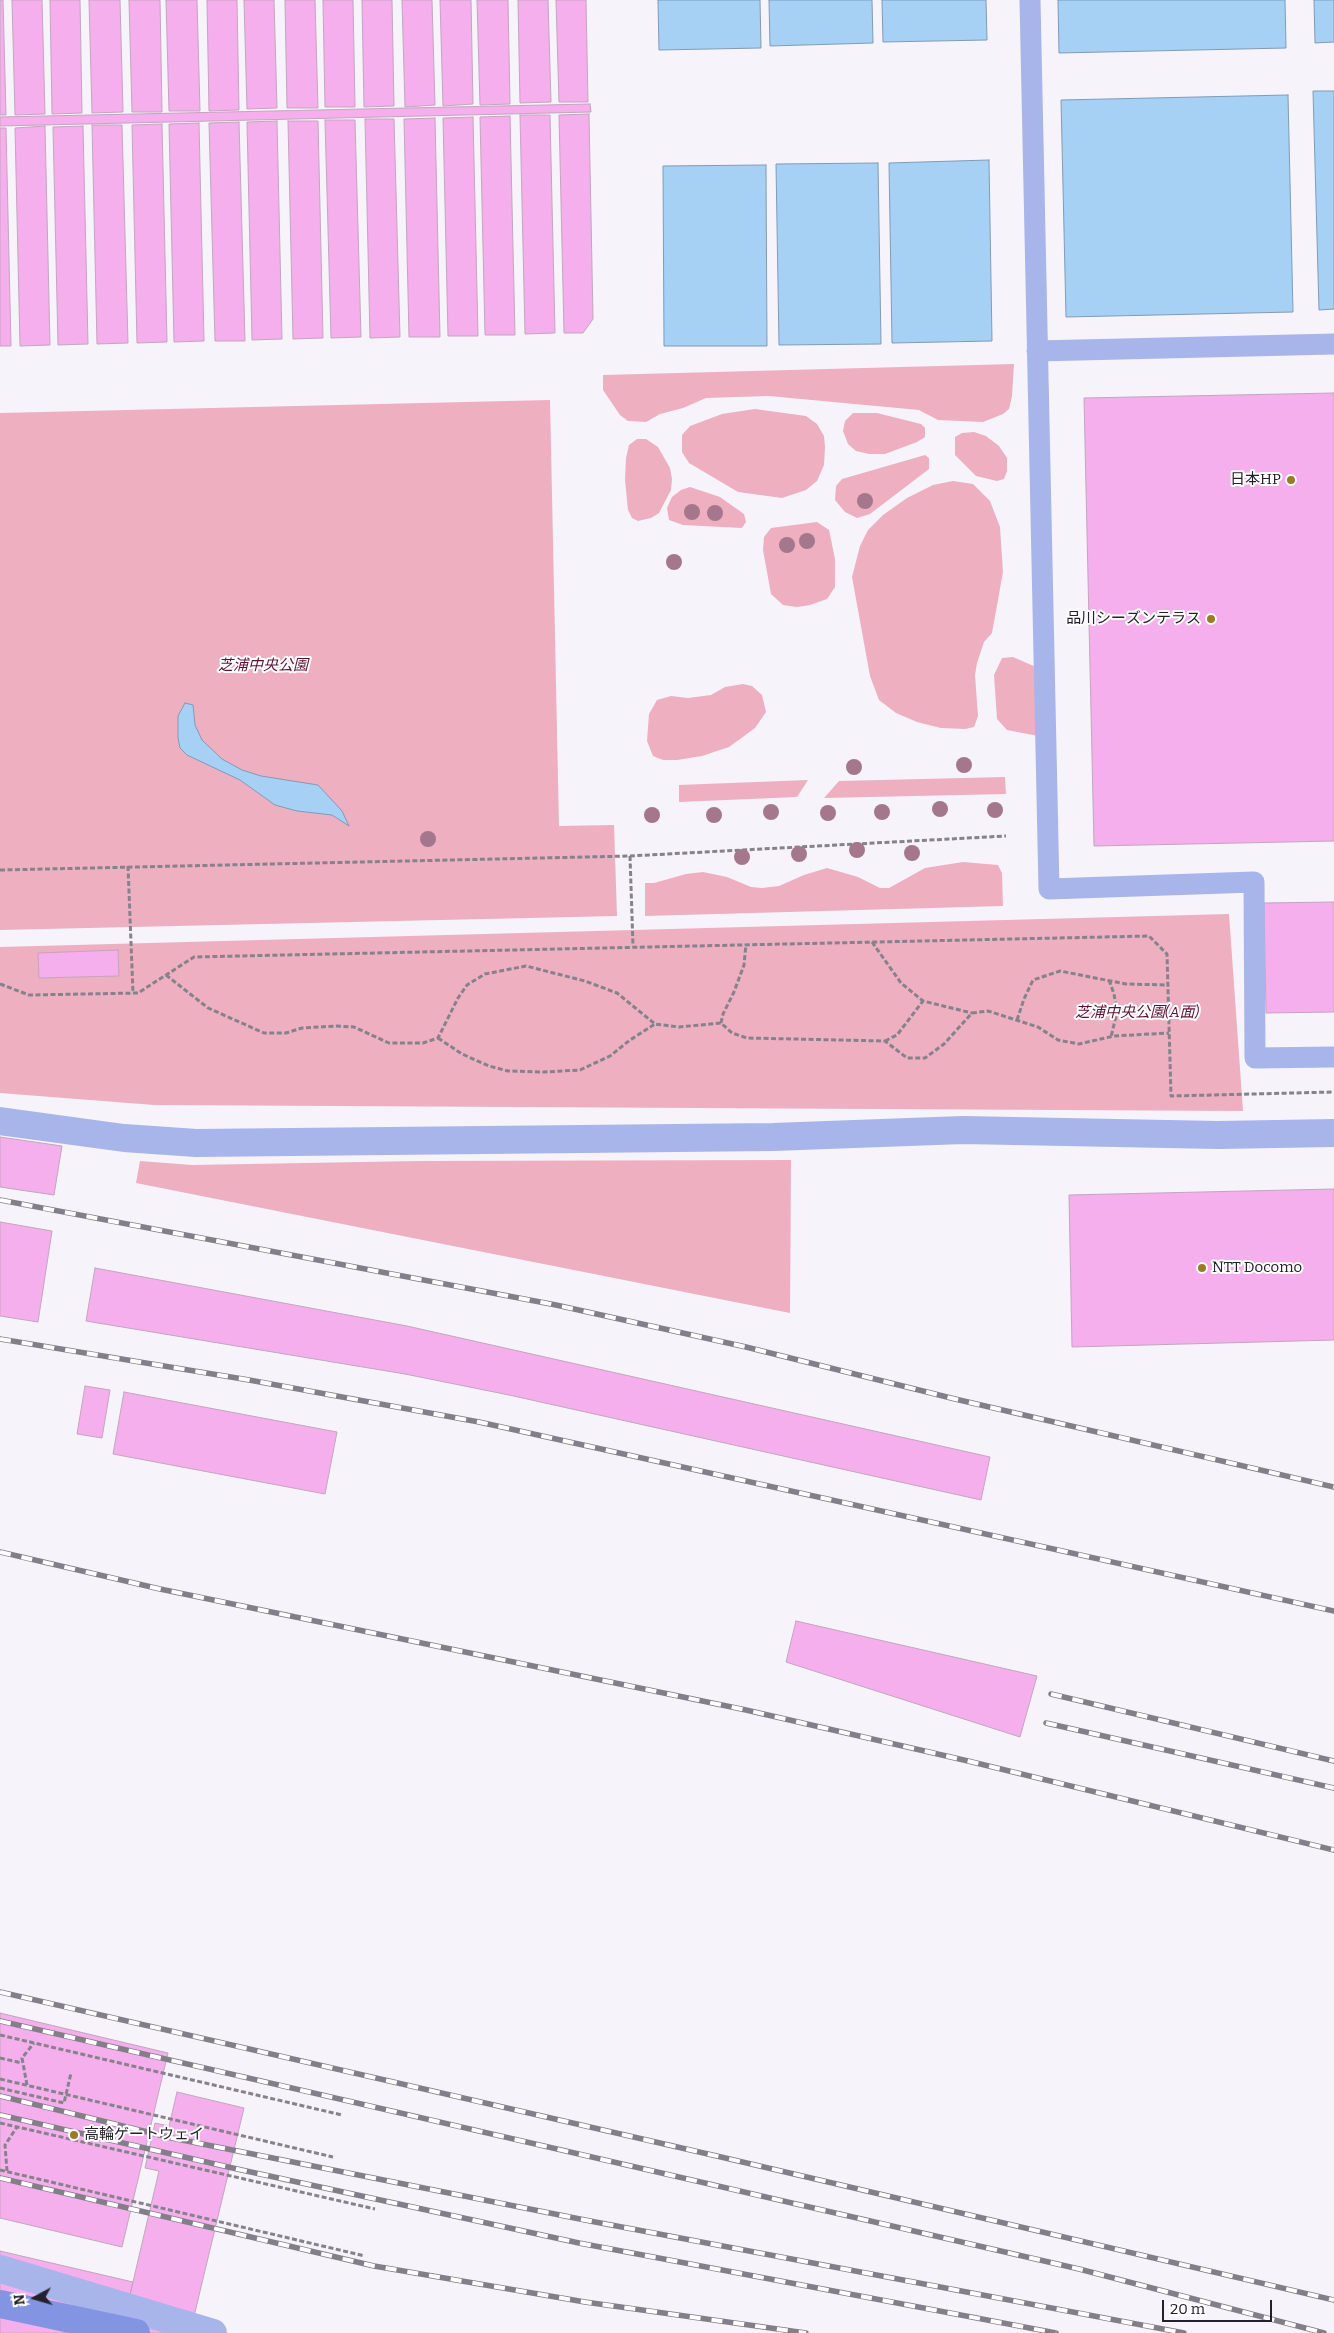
<!DOCTYPE html>
<html>
<head>
<meta charset="utf-8">
<style>
  body { margin:0 }
  #map { position:relative; width:1334px; height:2333px; overflow:hidden; background:#f6f3fa; font-family:Bitter,serif }
  canvas { display:block }
  .north { position:absolute; left:10px; top:2273px; width:50px; height:50px; -webkit-text-stroke:4px #fff; paint-order:stroke; rotate:264deg; font-size:14px; font-weight:700; line-height:20px; text-align:center; color:#25202d }
  .north::after { content:''; display:block; margin:auto; width:18px; height:22px; background:#25202d; clip-path:polygon(50% 0,100% 100%,50% 72%,0 100%) }
  .scale { position:absolute; left:1162px; top:2300px; width:110px; height:22px; box-sizing:border-box; border:2px solid #25202d; border-top:0; padding-left:6px; font-size:15px; line-height:18px; white-space:nowrap; color:#25202d; -webkit-text-stroke:4px #fff; paint-order:stroke }
</style>
</head>
<body>
<div id="map">
<canvas width="1334" height="2333"></canvas>
<div class="north">N</div>
<div class="scale">20 m</div>
</div>
<script>
const ctx = document.querySelector('canvas').getContext('2d');
ctx.lineJoin = 'round';
function fillPath(path, color) {
  ctx.fillStyle = color;
  ctx.fill(path, 'evenodd');
}
function poly(rows) {
  const path = new Path2D();
  for (const r of rows) {
    path.moveTo(r[0], r[1]);
    for (let i = 2; i < r.length; i += 2) path.lineTo(r[i], r[i + 1]);
  }
  return path;
}
function strokePath(path, color, width, dash) {
  ctx.strokeStyle = color;
  ctx.lineWidth = width;
  ctx.lineCap = dash ? 'butt' : 'round';
  ctx.setLineDash(dash || []);
  ctx.stroke(path);
}
function write(font, color, halo, rows, align = 'center') {
  ctx.font = font + ' Bitter,"Noto Sans JP",serif';
  ctx.lineWidth = 4;
  ctx.setLineDash([]);
  ctx.textBaseline = 'middle';
  ctx.strokeStyle = halo;
  ctx.fillStyle = color;
  for (const [text, x, y, turn = 0] of rows) {
    ctx.save();
    ctx.translate(x, y);
    ctx.rotate((+turn || 0) * Math.PI / 180);
    ctx.textAlign = isNaN(turn) ? turn : align;
    if (halo) ctx.strokeText(text, 0, 0);
    ctx.fillText(text, 0, 0);
    ctx.restore();
  }
}
fillPath(poly([
  [1014,364,1012,396,1009,409,1003,414,983,422,938,420,919,410,769,396,706,398,683,408,660,414,646,422,628,421,620,415,603,390,603,375],
  [550,400,559,826,614,825,617,916,0,930,0,413],
  [755,409,806,416,817,424,824,436,825,447,824,465,817,481,806,490,782,498,738,492,689,463,682,452,682,435,690,426,722,414],
  [853,413,877,413,921,424,925,428,925,437,917,442,885,454,869,454,856,451,848,444,843,431,845,421],
  [974,432,986,436,999,446,1007,458,1007,471,1004,479,997,481,976,476,955,455,955,437,962,433],
  [637,439,646,439,658,447,670,468,672,479,671,490,659,513,651,518,638,521,632,518,628,510,625,480,626,458,629,445],
  [925,455,929,458,929,469,870,514,857,518,845,512,835,500,836,486,842,479],
  [953,481,973,484,990,501,1000,527,1003,572,992,633,984,642,977,663,975,675,978,716,974,727,965,729,941,728,917,722,896,713,879,700,870,676,852,577,860,546,868,530,883,515,907,498,933,485],
  [690,487,720,497,744,514,746,522,742,528,683,525,669,520,667,508,672,497,681,490],
  [817,522,829,530,835,559,835,587,827,599,810,605,797,607,783,605,771,594,763,550,764,537,771,528],
  [1013,657,1036,667,1038,736,1007,730,997,719,994,675,1002,658],
  [743,684,752,686,762,695,766,712,755,728,729,747,702,756,677,760,663,760,653,756,647,741,649,714,657,700,671,696,688,698,711,695,725,687],
  [1005,777,1006,794,824,798,839,781],
  [808,780,797,797,679,802,679,785],
  [963,862,998,865,1002,873,1003,906,645,916,645,883,654,883,686,874,703,872,727,877,751,887,762,888,779,886,804,875,827,868,858,877,880,888,889,888,925,868],
  [1229,914,1243,1111,154,1105,0,1093,0,947],
  [791,1160,790,1313,136,1183,140,1161,192,1165,418,1161]
]), '#eeafc1');
const water = poly([
  [658,0,760,0,761,48,659,50,658,0],
  [769,0,872,0,873,43,770,46,769,0],
  [882,0,986,0,987,40,883,42,882,0],
  [1058,0,1285,0,1286,48,1059,53,1058,0],
  [1314,0,1334,0,1334,42,1315,43,1314,0],
  [1334,91,1334,309,1319,310,1313,91,1334,91],
  [1288,95,1293,312,1066,317,1061,100,1288,95],
  [989,160,992,341,892,343,889,163,989,160],
  [878,163,881,344,779,345,776,164,878,163],
  [766,165,767,346,664,346,663,166,766,165],
  [185,703,193,705,195,725,202,740,222,759,242,770,261,776,318,785,342,811,349,826,332,815,297,811,275,805,240,780,187,755,180,748,178,738,178,716,185,703]
]);
fillPath(water, '#a6d0f4');
strokePath(water, '#7f9bb8', 1);
const building = poly([
  [0,0,3,0,6,115,0,115,0,0],
  [12,0,42,0,45,114,15,115,12,0],
  [50,0,80,0,82,113,52,114,50,0],
  [89,0,120,0,123,112,92,113,89,0],
  [129,0,160,0,162,112,132,112,129,0],
  [166,0,197,0,200,111,169,111,166,0],
  [207,0,237,0,239,110,209,111,207,0],
  [244,0,274,0,277,108,247,109,244,0],
  [285,0,315,0,318,108,287,108,285,0],
  [323,0,353,0,355,107,325,107,323,0],
  [362,0,392,0,394,106,364,107,362,0],
  [402,0,432,0,435,105,405,107,402,0],
  [440,0,471,0,473,104,443,106,440,0],
  [477,0,508,0,510,104,480,105,477,0],
  [518,0,548,0,551,102,520,103,518,0],
  [556,0,586,0,588,102,559,102,556,0],
  [590,104,591,112,0,126,0,117,590,104],
  [589,114,593,319,583,333,564,333,559,115,589,114],
  [520,115,550,115,555,333,525,334,520,115],
  [510,116,515,335,485,335,480,117,510,116],
  [473,117,478,336,448,336,443,118,473,117],
  [435,118,440,337,409,337,404,119,435,118],
  [365,119,394,119,400,337,370,338,365,119],
  [325,120,355,120,361,337,331,338,325,120],
  [277,121,282,339,252,340,247,122,277,121],
  [288,121,318,121,323,338,293,339,288,121],
  [239,122,245,341,215,341,209,123,239,122],
  [199,123,204,341,174,342,169,124,199,123],
  [162,124,167,342,137,343,132,125,162,124],
  [92,125,122,125,128,343,97,344,92,125],
  [45,126,50,345,20,346,15,128,45,126],
  [83,126,88,344,58,345,53,127,83,126],
  [0,128,6,128,11,346,0,346,0,128],
  [1334,393,1334,841,1094,846,1084,398,1334,393],
  [1334,902,1334,1012,1266,1013,1264,903,1334,902],
  [118,950,119,976,39,978,38,953,118,950],
  [0,1137,62,1146,54,1195,0,1187,0,1137],
  [1334,1189,1334,1340,1072,1347,1069,1195,1334,1189],
  [0,1222,52,1231,38,1322,0,1316,0,1222],
  [95,1268,407,1326,990,1457,981,1500,509,1395,405,1374,86,1321,95,1268],
  [85,1386,110,1390,102,1438,77,1434,85,1386],
  [124,1392,337,1432,325,1494,113,1454,124,1392],
  [796,1621,1037,1676,1020,1737,786,1662,796,1621],
  [0,2013,168,2053,122,2247,0,2218,0,2013],
  [177,2092,244,2108,190,2333,121,2333,159,2171,145,2168,155,2123,169,2126,177,2092],
  [0,2251,133,2282,121,2333,0,2333,0,2251]
]);
fillPath(building, '#f4afec');
strokePath(building, '#c3a5be', 1);
strokePath(poly([
  [630,856,633,946],
  [128,866,133,993],
  [0,870,630,856,1006,836],
  [872,942,901,983,923,1001,972,1013],
  [166,975,208,1008,264,1033,286,1033,302,1028,336,1026,354,1027,389,1043,423,1043,438,1038,458,998,467,985,485,974,526,966,585,981,617,993,655,1024,679,1027,721,1023,732,1033,747,1038,885,1041,907,1058,925,1058,944,1044,972,1013,988,1011,1038,1027,1058,1040,1079,1044,1114,1036,1169,1033],
  [1109,980,1114,994,1117,1012,1111,1037],
  [0,984,29,995,138,993,194,957,1149,936,1167,954,1171,1096,1334,1092],
  [1017,1020,1024,999,1033,980,1060,971,1126,984,1168,985],
  [721,1023,723,1014,734,992,744,965,746,944],
  [438,1038,462,1054,489,1066,508,1071,544,1072,580,1070,610,1056,630,1040,655,1024],
  [885,1041,897,1035,923,1001],
  [0,2035,342,2115],
  [0,2058,22,2063],
  [0,2079,333,2157],
  [27,2085,22,2058,34,2043],
  [0,2088,64,2103,71,2073],
  [0,2123,375,2209],
  [0,2170,365,2256],
  [7,2171,5,2145,17,2127]
]), '#86828c', 3, [5, 2.5]);
strokePath(poly([
  [1030,0,1049,889,1254,882,1255,1058,1334,1057],
  [1037,351,1334,344]
]), '#a7b5ea', 21);
strokePath(poly([
  [0,1121,124,1138,196,1143,773,1137,963,1130,1218,1135,1334,1133],
  [0,2269,213,2333]
]), '#a7b5ea', 28);
strokePath(poly([
  [0,2304,136,2333]
]), '#8294e2', 28);
const rail = poly([
  [0,1200,556,1305,746,1347,955,1399,1334,1487],
  [0,1339,249,1380,479,1422,1334,1611],
  [0,1552,160,1589,746,1710,968,1761,1334,1850],
  [1051,1694,1334,1761],
  [1046,1723,1334,1788],
  [0,1992,721,2157,1334,2300],
  [0,2021,1079,2269,1324,2333],
  [0,2096,172,2138,590,2221,1184,2333],
  [0,2115,237,2169,579,2243,1056,2333],
  [0,2178,374,2266,585,2302,806,2333]
]);
strokePath(rail, '#837f89', 5.5);
strokePath(rail, '#fff', 4, [11]);
ctx.fillStyle = '#a4778d';
for (const [x, y] of [
  [865,501],
  [692,512],
  [715,513],
  [807,541],
  [787,545],
  [674,562],
  [964,765],
  [854,767],
  [940,809],
  [995,810],
  [771,812],
  [882,812],
  [828,813],
  [652,815],
  [714,815],
  [428,839],
  [857,850],
  [912,853],
  [799,854],
  [742,857]
]) {
  ctx.beginPath();
  ctx.arc(x, y, 8, 0, 2 * Math.PI);
  ctx.fill();
}
for (const [x, y, r, color] of [
  [1291,480,5,"#9b7b25"],
  [1211,619,5,"#9b7b25"],
  [1202,1268,5,"#9b7b25"],
  [74,2135,5,"#9b7b25"]
]) {
  const dot = new Path2D();
  dot.arc(x, y, r, 0, 2 * Math.PI);
  ctx.fillStyle = color;
  ctx.fill(dot);
  strokePath(dot, '#fff', 2);
}
write('15px', '#25202d', '#fff', [
  ["日本HP",1281,480],
  ["品川シーズンテラス",1201,619],
  ["NTT Docomo",1212,1268,"left"],
  ["高輪ゲートウェイ",84,2135,"left"]
], 'right');
write('italic 15px', '#601133', '#fff', [
  ["芝浦中央公園",263,666],
  ["芝浦中央公園(A面)",1137,1013]
]);
</script>
</body>
</html>
